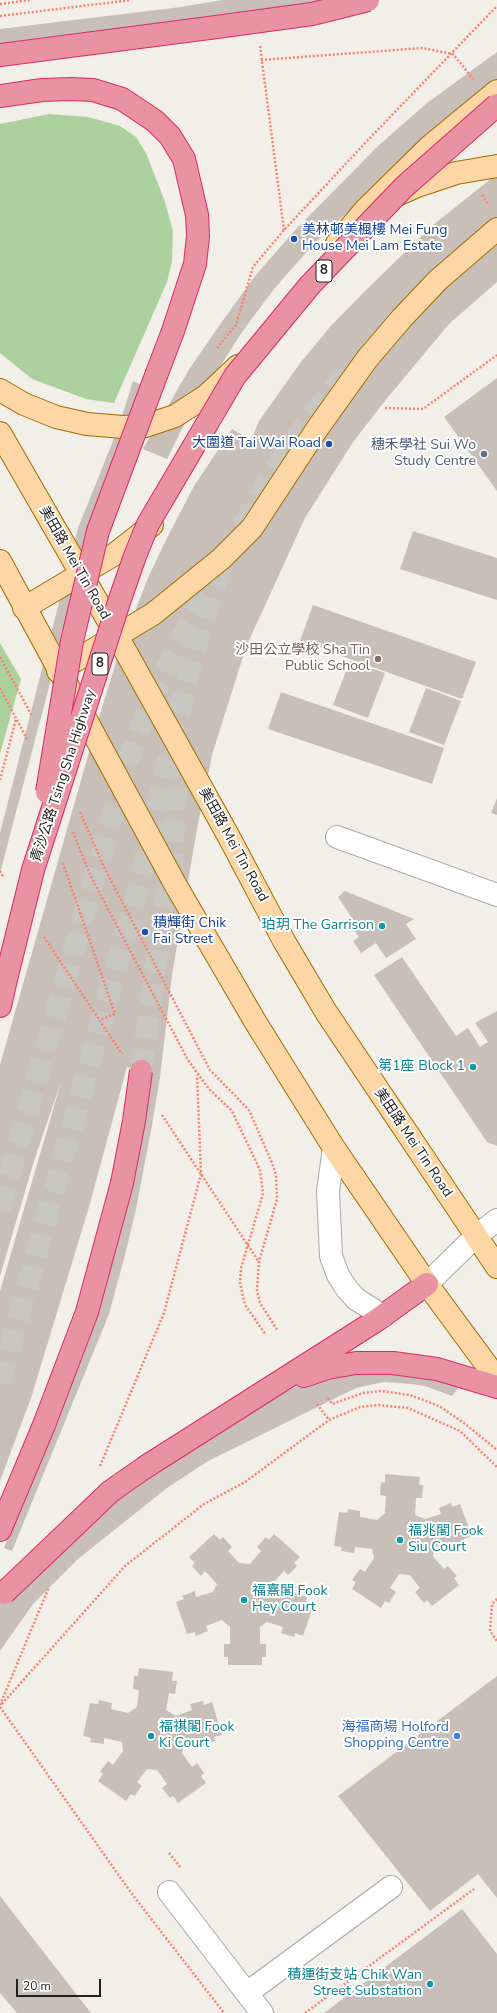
<!DOCTYPE html>
<html>
<head>
<meta charset="utf-8">
<style>
  body { margin:0 }
  #map { position:relative; width:497px; height:2013px; overflow:hidden; background:#f2efe9; font-family:"Nunito Sans",sans-serif }
  canvas { display:block }
  .scale { position:absolute; left:16px; top:1979px; width:85px; height:18px; box-sizing:border-box; border:2px solid #222; border-top:0; padding-left:5px; font-size:12px; line-height:14px; white-space:nowrap; color:#222; -webkit-text-stroke:3px #fff; paint-order:stroke }
</style>
</head>
<body>
<div id="map">
<canvas width="497" height="2013"></canvas>
<div class="scale">20 m</div>
</div>
<script>
const ctx = document.querySelector('canvas').getContext('2d');
ctx.lineJoin = 'round';
function fillPath(path, color) {
  ctx.fillStyle = color;
  ctx.fill(path, 'evenodd');
}
function poly(rows) {
  const path = new Path2D();
  for (const r of rows) {
    path.moveTo(r[0], r[1]);
    for (let i = 2; i < r.length; i += 2) path.lineTo(r[i], r[i + 1]);
  }
  return path;
}
function strokePath(path, color, width, dash) {
  ctx.strokeStyle = color;
  ctx.lineWidth = width;
  ctx.lineCap = dash ? 'butt' : 'round';
  ctx.setLineDash(dash || []);
  ctx.stroke(path);
}
function write(font, color, halo, rows, align = 'center') {
  ctx.font = font + ' "Nunito Sans","Noto Sans TC",sans-serif';
  ctx.lineWidth = 4;
  ctx.setLineDash([]);
  ctx.textBaseline = 'middle';
  ctx.strokeStyle = halo;
  ctx.fillStyle = color;
  for (const [text, x, y, turn = 0] of rows) {
    ctx.save();
    ctx.translate(x, y);
    ctx.rotate((+turn || 0) * Math.PI / 180);
    ctx.textAlign = isNaN(turn) ? turn : align;
    if (halo) ctx.strokeText(text, 0, 0);
    ctx.fillText(text, 0, 0);
    ctx.restore();
  }
}
fillPath(poly([
  [49,114,88,117,120,126,136,137,146,153,164,199,173,231,172,262,167,282,114,403,86,399,32,379,0,353,0,124],
  [0,643,21,679,0,754]
]), '#add19e');
fillPath(poly([
  [223,0,356,0,0,50,0,29,181,7],
  [497,52,497,86,394,167,310,248,274,289,242,332,211,381,185,423,167,459,143,449,190,368,221,323,255,276,296,229,379,145,427,103],
  [497,174,497,282,449,324,384,402,353,442,305,518,246,647,212,755,197,829,172,975,160,1077,152,1125,136,1209,125,1255,109,1314,12,1551,4,1548,98,1310,149,1073,127,1067,89,1207,31,1398,0,1481,0,1291,62,1079,34,1161,0,1276,0,1065,97,724,119,652,148,578,165,542,194,486,232,429,251,440,259,421,301,362,330,327,363,293,433,225],
  [497,378,497,491,444,417],
  [133,381,144,386,89,535,0,873,0,833,78,528,119,426],
  [413,531,497,558,497,600,400,569],
  [313,605,476,662,462,699,300,641],
  [350,661,385,673,368,718,333,705],
  [426,688,461,701,444,745,409,732],
  [281,692,444,748,432,784,268,729],
  [497,798,497,815,491,813],
  [345,891,414,919,406,924,416,939,386,958,376,943,361,953,353,941,359,937,354,930,358,927,338,897],
  [402,957,456,1036,468,1028,480,1047,488,1042,475,1023,497,1011,497,1146,487,1142,374,975],
  [330,1371,467,1375,452,1396,425,1386,412,1384,384,1382,356,1388,208,1461,167,1488,78,1559,33,1604,0,1651,0,1592,79,1523,257,1405],
  [385,1474,420,1477,419,1485,423,1485,422,1498,416,1498,415,1515,425,1519,441,1514,439,1508,451,1503,452,1507,460,1504,472,1536,464,1539,466,1543,453,1547,451,1542,435,1547,433,1556,444,1569,448,1566,457,1576,454,1578,459,1585,432,1606,427,1600,424,1603,415,1592,420,1588,410,1575,399,1574,390,1588,396,1592,389,1603,385,1601,381,1608,352,1589,356,1582,352,1580,360,1569,365,1572,374,1558,372,1549,355,1547,354,1553,341,1551,342,1547,334,1546,339,1512,347,1513,348,1509,360,1511,360,1517,377,1520,385,1513,386,1496,380,1495,381,1482,385,1483],
  [214,1534,220,1540,223,1537,232,1547,228,1551,239,1563,250,1564,261,1551,257,1547,266,1537,269,1540,274,1534,300,1557,294,1563,297,1566,288,1575,284,1571,272,1584,276,1593,293,1599,295,1593,307,1597,306,1601,314,1604,303,1636,295,1633,294,1637,281,1633,283,1627,267,1622,260,1627,260,1644,266,1644,266,1657,262,1657,262,1665,228,1665,228,1657,224,1657,224,1644,230,1644,230,1627,222,1620,206,1626,208,1631,196,1636,195,1632,187,1634,176,1602,184,1599,182,1596,195,1591,196,1597,213,1592,217,1584,205,1571,201,1576,192,1566,195,1563,189,1557],
  [139,1668,173,1672,172,1681,177,1681,175,1694,169,1693,166,1710,176,1716,192,1710,190,1704,203,1701,204,1705,212,1702,222,1735,214,1737,215,1741,203,1745,201,1739,184,1744,182,1753,192,1767,197,1763,204,1773,201,1776,206,1783,178,1803,173,1796,170,1798,162,1788,167,1784,157,1770,147,1769,137,1782,142,1786,134,1796,131,1794,126,1801,98,1781,103,1774,100,1772,108,1761,113,1765,123,1751,122,1742,104,1738,104,1744,90,1742,91,1738,83,1736,90,1703,98,1704,99,1700,112,1703,111,1709,128,1713,137,1707,139,1690,133,1689,134,1676,138,1676],
  [497,1676,497,1898,478,1874,430,1911,338,1796],
  [0,1896,91,2013,17,2013,0,1993],
  [462,1909,497,1954,497,2013,324,2013]
]), '#c7bfb8');
strokePath(poly([
  [0,1208,129,757,150,703,172,656,226,555]
]), '#c8c6c1', 22, [22, 11]);
strokePath(poly([
  [141,1071,153,980,172,862,178,764],
  [0,1383,135,901,190,667,211,596,226,555,270,477,315,411,347,372]
]), '#c8c6c1', 22, [22, 11]);
const minor = poly([
  [337,837,497,895],
  [334,1148,328,1191,331,1256,338,1275,347,1289,356,1299,383,1316],
  [427,1284,476,1236,497,1220],
  [169,1892,262,2013],
  [247,1993,391,1887]
]);
const major = poly([
  [397,195,417,186,456,173,497,166],
  [337,243,365,210,429,147,497,91],
  [0,390,24,404,56,417,87,424,123,427,145,426,175,416,206,396,238,366],
  [0,433,117,636,229,837,284,941,326,1012,497,1267],
  [0,561,175,884,256,1023,334,1148,427,1284,497,1379],
  [24,608,115,554,152,525],
  [58,671,153,614,221,559,252,528,317,429,367,359,402,318,438,280,497,229]
]);
const highway = poly([
  [0,55,209,28],
  [0,96,42,90,71,89,93,90,122,99,155,121,170,136,184,159,197,215,198,236,195,264,173,331,157,373],
  [0,1006,7,975],
  [304,1376,327,1368,356,1363,393,1363,437,1369,497,1387],
  [147,1466,377,1320,427,1284],
  [0,1530,44,1425,87,1312,122,1183]
]);
strokePath(minor, '#a9a9a9', 24);
strokePath(major, '#a06b00', 24);
strokePath(highway, '#dc2a67', 24);
strokePath(poly([
  [0,4,30,0],
  [0,16,131,0],
  [260,46,284,230],
  [261,60,422,48,453,54,473,79],
  [482,195,488,204],
  [217,348,236,325,253,267,284,230,367,141,497,6],
  [385,408,423,409,497,355],
  [0,657,32,716],
  [0,688,28,741],
  [0,780,16,719],
  [80,812,104,867,210,1070,249,1110,272,1163,276,1175,277,1199,259,1262,257,1290,260,1303,278,1331],
  [73,832,90,875,188,1060,209,1089,232,1111,260,1170,263,1194,241,1268,240,1283,245,1305,266,1335],
  [63,863,115,1014,100,1020],
  [0,871,4,878],
  [44,937,122,1054],
  [162,1115,259,1262],
  [328,1398,332,1404,363,1393,381,1391,410,1395,439,1406,464,1423,497,1450],
  [317,1404,329,1420,360,1407,378,1405,408,1408,460,1431,497,1467],
  [100,1466,164,1313,201,1174,197,1075],
  [497,1599,492,1604,490,1631,497,1641],
  [2,1704,125,1566,204,1504,245,1482,329,1420],
  [0,1705,49,1587],
  [0,1707,132,1894,224,2013],
  [169,1853,181,1868],
  [305,2013,474,1889]
]), '#fa8072', 2.5, [2, 2]);
strokePath(minor, '#fff', 22);
strokePath(major, '#fcd6a4', 22);
strokePath(highway, '#e892a2', 22);
const highwayBridge = poly([
  [209,28,312,14,368,0],
  [47,792,72,641,98,531,157,373],
  [7,975,33,870,120,599,135,556,148,524,235,376,310,285,404,187,497,105],
  [122,1183,134,1121,141,1071],
  [4,1593,111,1491,147,1466]
]);
strokePath(highwayBridge, '#dc2a67', 24, []);
strokePath(highwayBridge, '#e892a2', 22);
for (const [x, y, r, color] of [
  [294,239,4,"#1a4fb4"],
  [329,444,4,"#1a4fb4"],
  [484,454,4,"#5c6f8a"],
  [378,659,4,"#8d6e63"],
  [382,926,4,"#0f9aa8"],
  [145,932,4,"#1a4fb4"],
  [473,1067,4,"#0f9aa8"],
  [400,1540,4,"#0f9aa8"],
  [244,1600,4,"#0f9aa8"],
  [151,1736,4,"#0f9aa8"],
  [457,1736,4,"#3f7fe0"],
  [430,1984,4,"#0f9aa8"]
]) {
  const dot = new Path2D();
  dot.arc(x, y, r, 0, 2 * Math.PI);
  ctx.fillStyle = color;
  ctx.fill(dot);
  strokePath(dot, '#fff', 1.5);
}
for (const [x, y, w] of [
  [324,271,16],
  [100,664,16]
]) {
  const box = new Path2D();
  box.roundRect(x - w / 2, y - 11, w, 22, 3);
  ctx.fillStyle = '#fff';
  ctx.fill(box);
  strokePath(box, '#222', 1);
}
write('bold 13px', '#222', null, [
  ["8",324,271],
  ["8",100,664]
]);
write('14px', '#164399', '#fff', [
  ["美林邨美楓樓 Mei Fung",302,231],
  ["House Mei Lam Estate",302,247],
  ["大圍道 Tai Wai Road",321,444,"right"],
  ["積輝街 Chik",153,924],
  ["Fai Street",153,940]
], 'left');
write('14px', '#4e5e75', '#fff', [
  ["穗禾學社 Sui Wo",476,446],
  ["Study Centre",476,462]
], 'right');
write('14px', '#222', '#fff', [
  ["美田路 Mei Tin Road",74,563,60],
  ["青沙公路 Tsing Sha Highway",64,776,-72],
  ["美田路 Mei Tin Road",233,845,61],
  ["美田路 Mei Tin Road",413,1143,56]
]);
write('14px', '#785e54', '#fff', [
  ["沙田公立學校 Sha Tin",370,651],
  ["Public School",370,667]
], 'right');
write('14px', '#0d838f', '#fff', [
  ["珀玥 The Garrison",374,926],
  ["第1座 Block 1",465,1067],
  ["福兆閣 Fook",408,1532,"left"],
  ["Siu Court",408,1548,"left"],
  ["福熹閣 Fook",252,1592,"left"],
  ["Hey Court",252,1608,"left"],
  ["福祺閣 Fook",159,1728,"left"],
  ["Ki Court",159,1744,"left"],
  ["積運街支站 Chik Wan",422,1976],
  ["Street Substation",422,1992]
], 'right');
write('14px', '#366cbe', '#fff', [
  ["海福商場 Holford",449,1728],
  ["Shopping Centre",449,1744]
], 'right');
</script>
</body>
</html>
